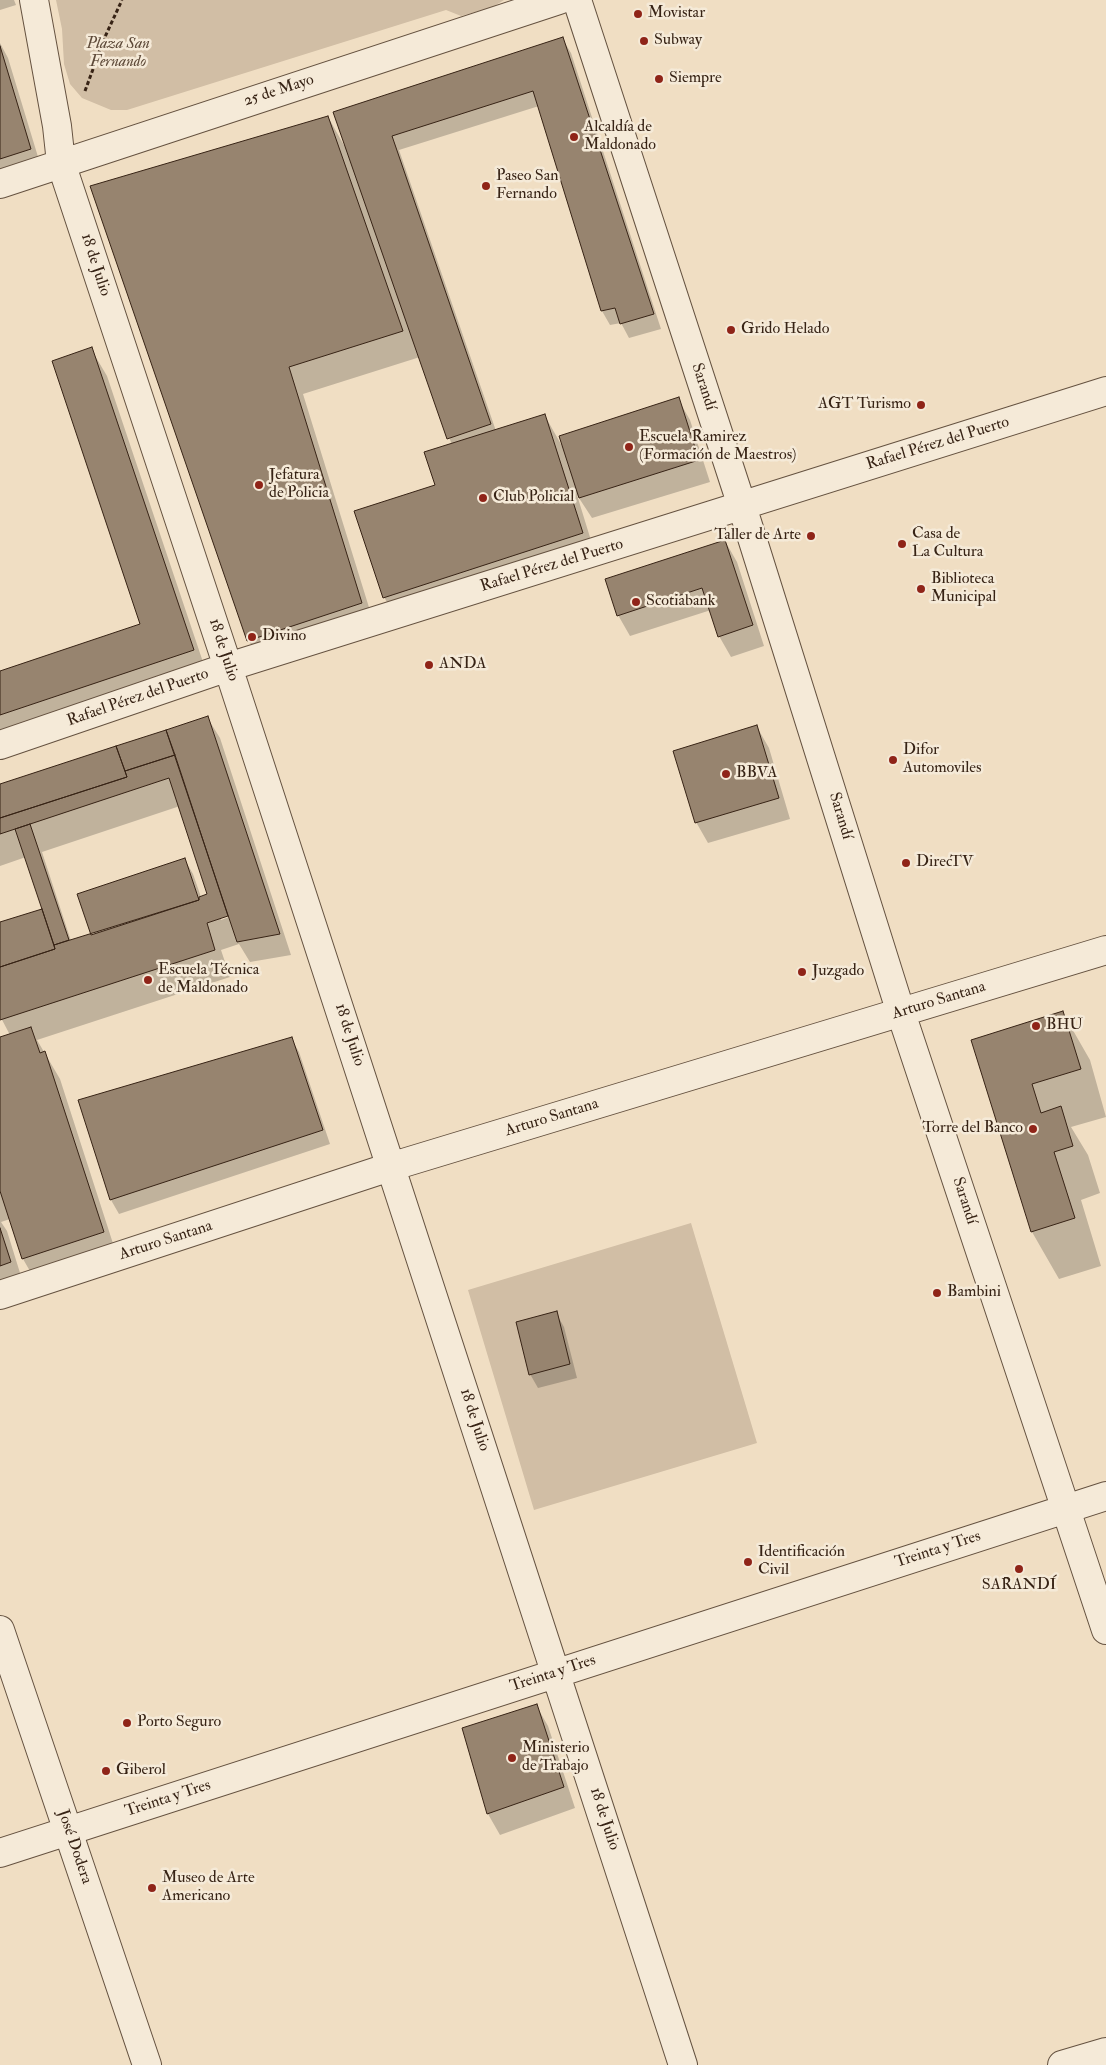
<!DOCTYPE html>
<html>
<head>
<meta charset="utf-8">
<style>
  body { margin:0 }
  canvas { display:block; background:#f0dec3 }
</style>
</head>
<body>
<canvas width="1106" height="2065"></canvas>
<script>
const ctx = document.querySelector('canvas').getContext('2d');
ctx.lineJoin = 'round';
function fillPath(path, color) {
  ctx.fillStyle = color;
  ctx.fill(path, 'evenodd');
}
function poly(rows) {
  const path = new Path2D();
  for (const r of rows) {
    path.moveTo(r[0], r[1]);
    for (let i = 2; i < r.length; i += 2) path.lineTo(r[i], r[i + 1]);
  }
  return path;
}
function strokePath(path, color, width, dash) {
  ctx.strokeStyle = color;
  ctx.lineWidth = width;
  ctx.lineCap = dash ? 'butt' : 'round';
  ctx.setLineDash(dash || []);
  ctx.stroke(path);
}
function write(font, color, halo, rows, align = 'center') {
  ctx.font = font + ' "IM FELL Double Pica",serif';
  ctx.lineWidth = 5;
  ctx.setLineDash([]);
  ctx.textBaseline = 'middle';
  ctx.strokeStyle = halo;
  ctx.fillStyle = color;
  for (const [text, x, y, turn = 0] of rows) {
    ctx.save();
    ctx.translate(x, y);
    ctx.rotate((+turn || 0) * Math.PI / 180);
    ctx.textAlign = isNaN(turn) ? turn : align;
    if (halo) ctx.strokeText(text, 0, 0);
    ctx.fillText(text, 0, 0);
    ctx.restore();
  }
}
fillPath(poly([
  [56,0,504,0,493,7,461,16,446,10,127,110,111,110,82,98,70,84,64,64,62,29],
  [691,1223,757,1443,534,1510,468,1290]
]), '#d1bea5');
fillPath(poly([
  [0,0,14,0,16,5,0,10],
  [562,38,571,53,661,329,629,338,621,323,610,325,602,311,539,106,399,150,496,431,545,416,562,446,678,399,690,420,710,482,592,518,577,495,597,560,400,624,384,597,437,486,452,445,420,357,303,394,376,630,264,667,249,641,91,187,328,117,345,147],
  [0,43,8,58,42,170,0,183],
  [91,349,107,376,208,677,0,747,0,672,142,625],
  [725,541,737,562,764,646,731,657,719,636,711,610,630,636,618,615],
  [207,717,220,738,291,955,250,962,239,944,221,950,230,977,37,1040,60,1079,118,1259,38,1285,23,1259,10,1219,1,1222,7,1231,25,1289,0,1298,0,1038,10,1035,0,1016,0,923,43,909,26,857,0,866,0,786],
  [180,806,209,894,201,897,193,874,185,860,92,935,71,941,42,852],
  [233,913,234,915,221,920,221,917],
  [757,727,769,748,790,819,708,843,696,822],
  [1063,1013,1090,1060,1106,1117,1071,1127,1088,1155,1100,1193,1081,1200,1101,1266,1059,1279,1032,1232,973,1040],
  [291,1038,299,1052,330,1144,119,1214,111,1200],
  [556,1313,564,1327,577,1378,538,1388,530,1374],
  [536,1705,548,1726,575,1808,500,1835,488,1814,464,1729]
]), '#0003');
const building = poly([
  [563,37,654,314,620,324,615,308,601,311,533,91,392,136,491,424,447,439,333,112,563,37],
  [0,46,31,149,0,159,0,46],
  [328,116,403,331,289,367,362,603,247,641,90,186,328,116],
  [92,347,194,650,0,715,0,671,140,624,52,361,92,347],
  [679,397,699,460,579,498,559,436,679,397],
  [545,414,583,533,383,598,354,511,435,485,424,452,545,414],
  [725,540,753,625,718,637,702,588,617,616,605,579,725,540],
  [208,716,280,934,237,942,166,730,208,716],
  [757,725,779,798,695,823,673,751,757,725],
  [166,730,175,755,125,771,116,746,166,730],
  [116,746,127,777,0,818,0,784,116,746],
  [175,755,228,916,207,923,215,950,0,1020,0,967,55,949,54,945,199,900,199,897,207,894,169,778,0,834,0,818,127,777,125,771,175,755],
  [30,824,69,940,54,945,15,829,30,824],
  [185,858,199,900,91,935,77,894,185,858],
  [42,909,55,949,0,967,0,922,42,909],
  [1063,1011,1081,1069,1032,1084,1041,1113,1061,1106,1073,1146,1054,1152,1075,1218,1031,1232,971,1040,1063,1011],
  [31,1027,40,1053,45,1051,104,1232,22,1259,0,1191,0,1037,31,1027],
  [292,1037,323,1130,110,1200,78,1100,292,1037],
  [0,1228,11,1262,0,1266,0,1228],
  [557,1311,570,1364,529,1375,516,1322,557,1311],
  [537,1704,564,1787,487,1814,462,1728,537,1704]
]);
fillPath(building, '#97846f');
strokePath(building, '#372315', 1);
const minor = poly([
  [34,0,57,126,61,163,228,667,683,2065],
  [577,0,742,506,901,1013,1106,1630],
  [0,184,559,0],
  [0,745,228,667,1106,391],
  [0,1295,390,1167,1106,950],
  [0,1630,147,2065],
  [0,1853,1106,1496],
  [1062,2065,1106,2052]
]);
strokePath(minor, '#655240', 30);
strokePath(poly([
  [85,91,104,39,122,0]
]), '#372315', 3, [4, 2.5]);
strokePath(minor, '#f5ead8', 28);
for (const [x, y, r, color] of [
  [638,14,5,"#8f2418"],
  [644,41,5,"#8f2418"],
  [659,79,5,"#8f2418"],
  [574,137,5,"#8f2418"],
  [486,186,5,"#8f2418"],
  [731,330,5,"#8f2418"],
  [921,405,5,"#8f2418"],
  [629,447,5,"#8f2418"],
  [259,485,5,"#8f2418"],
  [483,498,5,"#8f2418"],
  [811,536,5,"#8f2418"],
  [902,544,5,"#8f2418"],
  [921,589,5,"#8f2418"],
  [636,602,5,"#8f2418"],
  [252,637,5,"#8f2418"],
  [429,665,5,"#8f2418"],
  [893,760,5,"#8f2418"],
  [726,774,5,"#8f2418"],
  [906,863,5,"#8f2418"],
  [802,972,5,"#8f2418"],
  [148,980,5,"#8f2418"],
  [1036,1026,5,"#8f2418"],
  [1033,1129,5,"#8f2418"],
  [937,1293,5,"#8f2418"],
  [748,1562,5,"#8f2418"],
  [1019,1569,5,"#8f2418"],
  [127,1723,5,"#8f2418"],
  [512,1758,5,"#8f2418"],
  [106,1771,5,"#8f2418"],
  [152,1888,5,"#8f2418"]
]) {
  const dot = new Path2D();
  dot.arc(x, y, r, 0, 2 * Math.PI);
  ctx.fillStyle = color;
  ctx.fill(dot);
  strokePath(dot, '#f5ead8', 2);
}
write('16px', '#372315', '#f5ead8', [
  ["Movistar",648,14],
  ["Subway",654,41],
  ["Siempre",669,79],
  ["Alcaldía de",584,128],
  ["Maldonado",584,146],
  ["Paseo San",496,177],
  ["Fernando",496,195],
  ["Grido Helado",741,330],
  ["AGT Turismo",911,405,"right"],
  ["Escuela Ramirez",639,438],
  ["(Formación de Maestros)",639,456],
  ["Jefatura",269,476],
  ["de Policia",269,494],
  ["Club Policial",493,498],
  ["Casa de",912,535],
  ["La Cultura",912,553],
  ["Taller de Arte",801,536,"right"],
  ["Biblioteca",931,580],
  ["Municipal",931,598],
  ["Scotiabank",646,602],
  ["Divino",262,637],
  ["ANDA",439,665],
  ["Difor",903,751],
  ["Automoviles",903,769],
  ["BBVA",736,774],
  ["DirecTV",916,863],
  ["Escuela Técnica",158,971],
  ["de Maldonado",158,989],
  ["Juzgado",812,972],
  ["BHU",1046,1026],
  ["Torre del Banco",1023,1129,"right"],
  ["Bambini",947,1293],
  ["Identificación",758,1553],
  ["Civil",758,1571],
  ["SARANDÍ",1019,1586,"center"],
  ["Porto Seguro",137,1723],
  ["Ministerio",522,1749],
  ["de Trabajo",522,1767],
  ["Giberol",116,1771],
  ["Museo de Arte",162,1879],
  ["Americano",162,1897]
], 'left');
write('italic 16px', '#5e4a39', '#f5ead8', [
  ["Plaza San",118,45],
  ["Fernando",118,63]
]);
write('16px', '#372315', '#f5ead8', [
  ["25 de Mayo",279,91,-18],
  ["18 de Julio",95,265,72],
  ["Sarandí",703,387,72],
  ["Rafael Pérez del Puerto",938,444,-17],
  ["Rafael Pérez del Puerto",552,566,-17],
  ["18 de Julio",223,650,72],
  ["Rafael Pérez del Puerto",138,698,-19],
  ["Sarandí",840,816,73],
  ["Arturo Santana",939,1001,-17],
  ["18 de Julio",349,1035,72],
  ["Arturo Santana",552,1118,-17],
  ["Sarandí",964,1201,72],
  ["Arturo Santana",166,1241,-18],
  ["18 de Julio",474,1420,72],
  ["Treinta y Tres",938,1550,-18],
  ["Treinta y Tres",553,1674,-18],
  ["Treinta y Tres",168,1799,-18],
  ["18 de Julio",604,1819,72],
  ["José Dodera",74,1847,71]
]);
</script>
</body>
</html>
